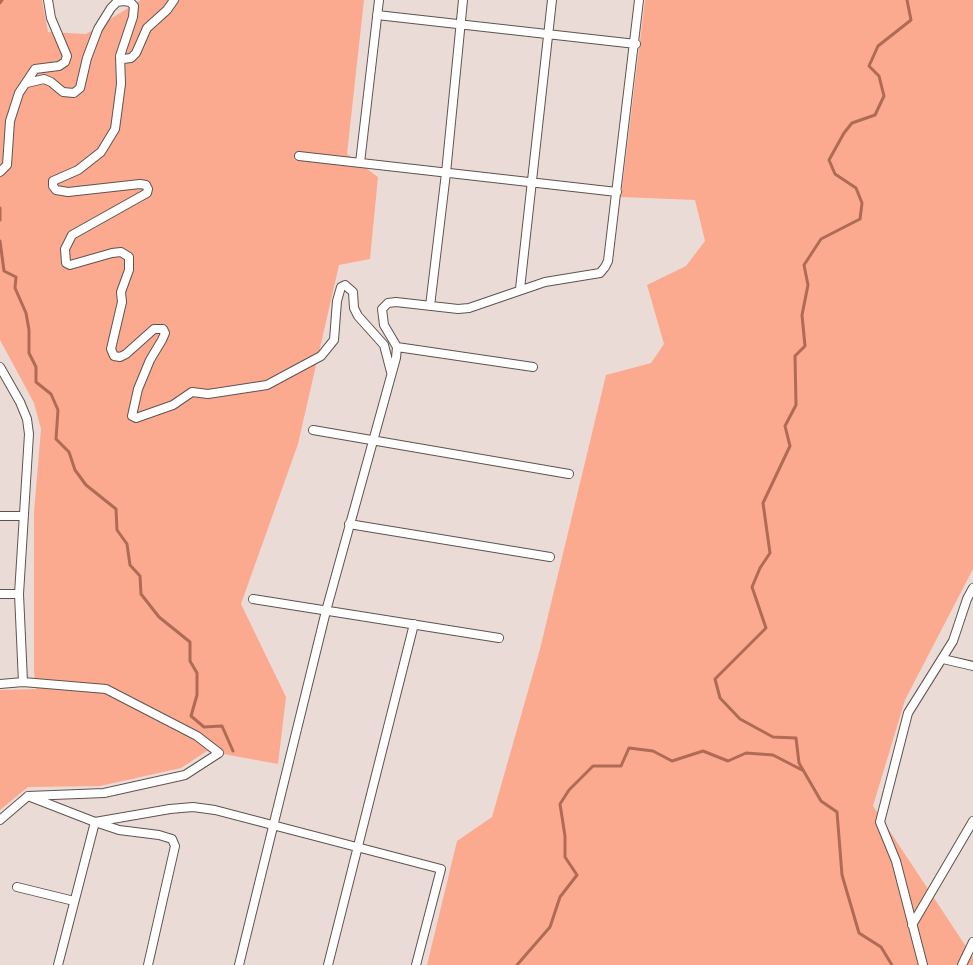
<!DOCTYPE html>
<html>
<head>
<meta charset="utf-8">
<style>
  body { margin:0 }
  canvas { display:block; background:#ebdbd6 }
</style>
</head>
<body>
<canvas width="973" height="965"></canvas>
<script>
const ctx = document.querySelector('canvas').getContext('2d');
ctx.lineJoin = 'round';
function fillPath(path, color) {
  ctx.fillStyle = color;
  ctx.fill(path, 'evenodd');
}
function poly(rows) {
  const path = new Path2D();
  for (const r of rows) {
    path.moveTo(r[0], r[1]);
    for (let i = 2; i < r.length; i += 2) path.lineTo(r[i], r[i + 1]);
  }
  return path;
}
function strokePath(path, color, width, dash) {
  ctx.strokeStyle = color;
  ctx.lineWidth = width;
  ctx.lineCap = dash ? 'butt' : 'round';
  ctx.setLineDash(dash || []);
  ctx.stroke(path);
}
fillPath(poly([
  [0,0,42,0,48,32,86,34,141,0,364,0,347,154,378,177,370,259,339,265,298,444,241,604,286,697,278,764,207,751,181,768,100,786,28,787,0,810,0,690,36,689,34,672,34,512,41,429,34,403,0,340],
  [645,0,973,0,973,569,905,700,873,806,973,957,973,965,427,965,457,841,492,817,540,649,606,375,651,363,664,344,647,285,686,266,705,241,695,200,621,197]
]), '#fcaa8f');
strokePath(poly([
  [0,3,2,0],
  [0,208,0,220],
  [0,241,4,271,16,277,15,288,26,313,29,330,29,353,36,367,36,382,51,394,58,410,56,439,69,452,75,470,86,485,116,509,117,530,127,544,130,565,140,576,141,594,159,617,190,642,190,661,197,673,197,695,191,716,204,727,222,726,233,751],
  [517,965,550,927,560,897,577,875,565,857,565,836,560,804,569,790,593,766,621,766,629,748,653,751,672,761,703,751,728,761,746,753,773,755,802,770],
  [892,965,881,947,859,933,842,875,837,812,821,801,799,763,796,738,773,737,740,719,720,698,715,679,766,628,752,587,760,568,770,553,763,503,790,446,785,426,796,405,795,356,805,346,802,315,808,285,804,265,821,239,860,219,862,203,856,188,835,174,829,160,844,133,852,123,875,115,884,96,879,76,869,66,878,46,911,20,907,0]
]), '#b06b55', 3);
const street = poly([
  [377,15,636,44],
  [120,56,123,59,131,58,136,53,147,28,167,10,174,0],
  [27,83,44,79,51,82,63,92,74,93,80,88,87,58,98,29,111,8,117,2,123,1,130,2,134,6,133,17,120,56,121,84,115,129,101,152,78,170,53,181,53,186,56,190,68,192,140,184,146,185,148,189,147,193,72,235,65,249,66,263,70,265,112,253,121,252,129,257,129,270,121,292,122,302,111,349,114,356,120,357,126,354,154,329,163,329,165,333,162,340,150,360,138,389,132,416,136,418,173,405,192,392,208,394,267,385,321,356,334,340,337,301,341,287,345,285,353,292,354,308,358,316,384,345,391,372],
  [299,156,617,192],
  [360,163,379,0],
  [0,172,7,165,10,121,19,93,35,69,59,66,65,62,67,56,51,18,48,0],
  [520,289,552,0],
  [430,306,446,173,463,0],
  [0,367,20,402,27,419,29,434,19,594,23,682],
  [533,367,397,347,384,325,382,309,388,303,396,302,458,309,469,308,545,282,600,273,605,267,608,261,639,0],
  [313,430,569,474],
  [0,516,22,516],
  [349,524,550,557],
  [0,594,19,594],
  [253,599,499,638],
  [943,659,973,666],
  [0,684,23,682,106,689,197,736,219,753,185,775,104,793,28,796,0,820],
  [28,796,95,822,170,809,193,807,215,810,441,869,416,965],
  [17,887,74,901],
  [912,925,973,821],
  [58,965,95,822,119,830,159,835,172,839,175,846,148,965],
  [239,965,326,611,396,358,397,347],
  [328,965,414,624],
  [923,965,896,861,880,822,908,713,953,641,967,599,973,588],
  [962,965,973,942]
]);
strokePath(street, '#60534f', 10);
strokePath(street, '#fff', 8);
</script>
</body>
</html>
